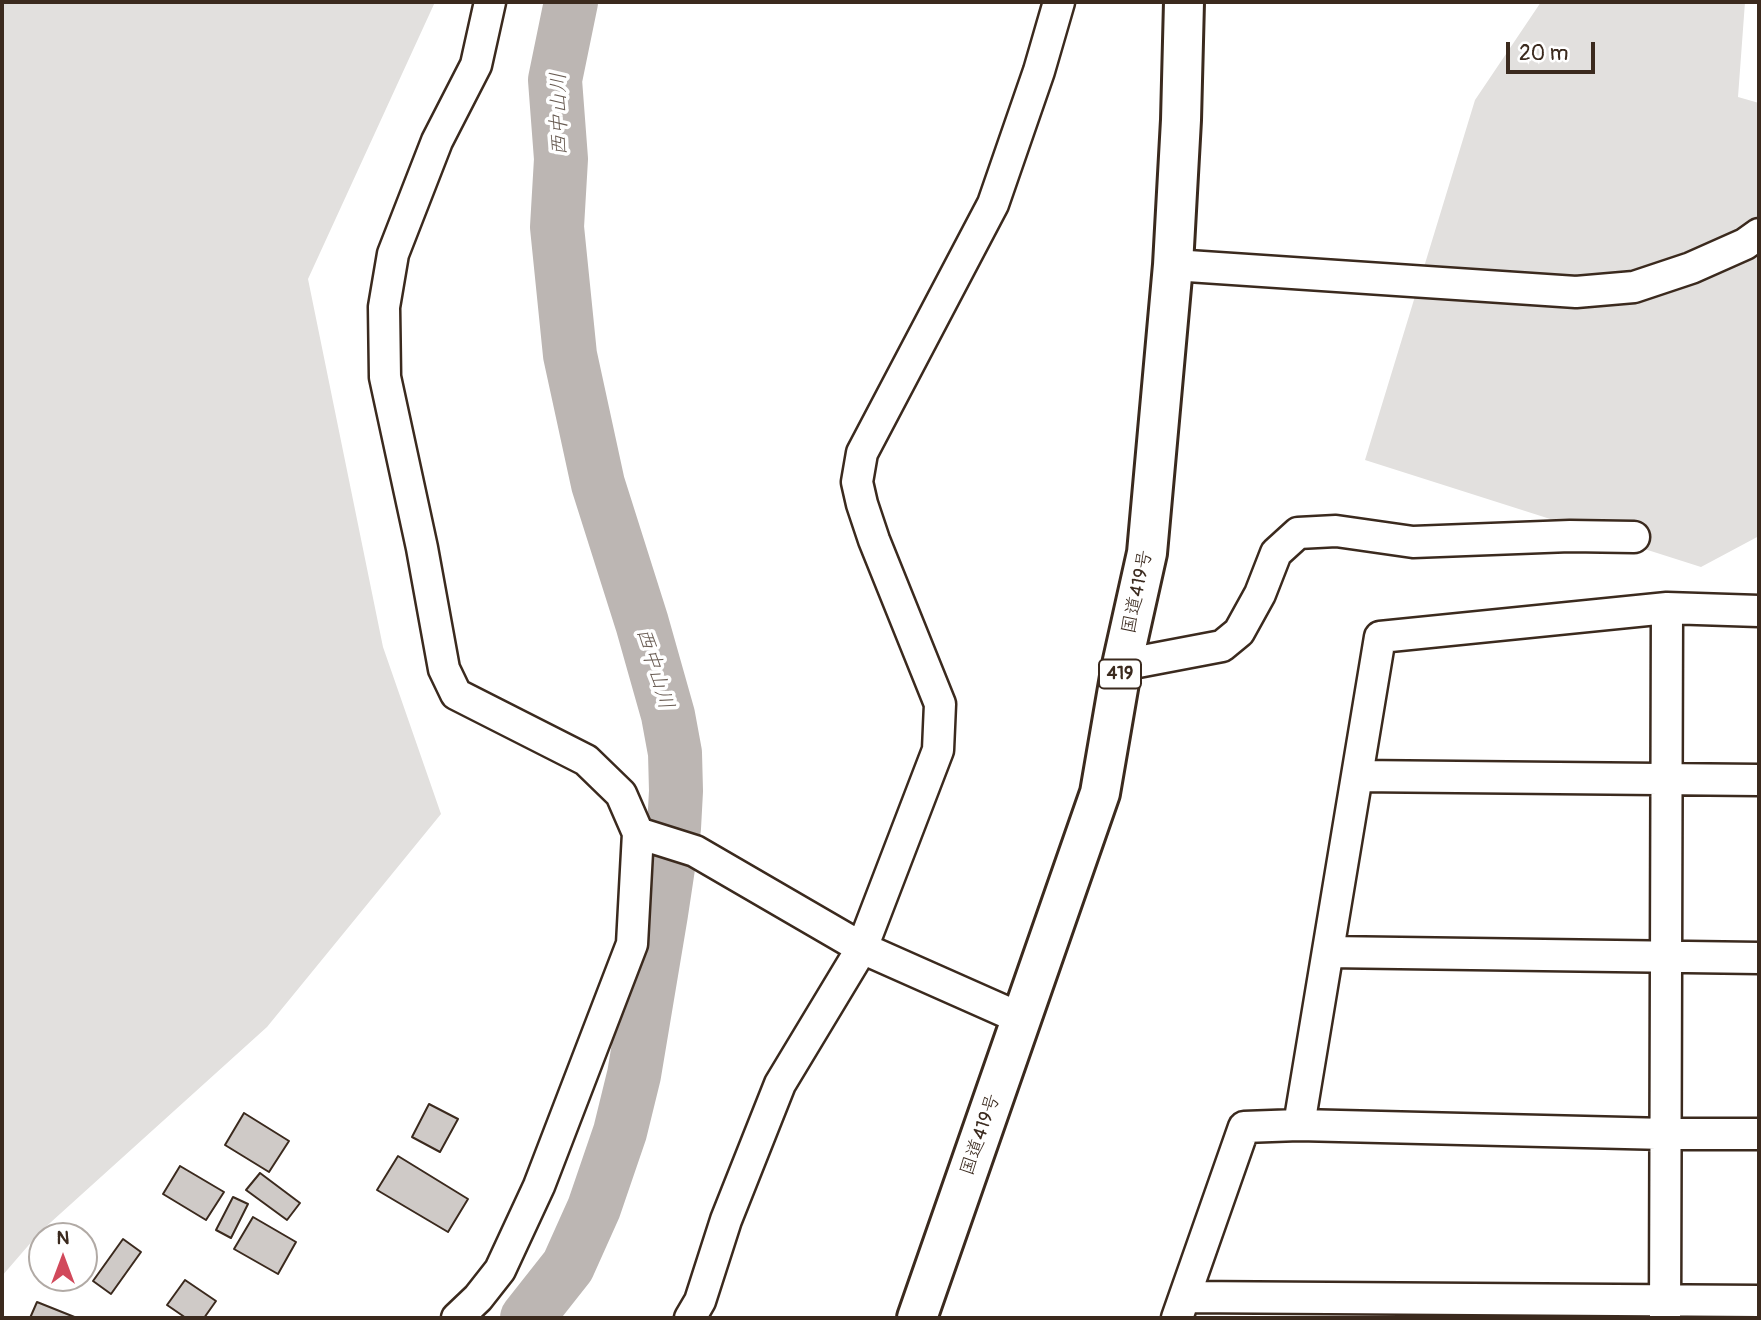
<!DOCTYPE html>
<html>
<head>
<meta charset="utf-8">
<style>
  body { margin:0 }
  #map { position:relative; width:1761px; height:1320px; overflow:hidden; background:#fff; font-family:Pangolin,sans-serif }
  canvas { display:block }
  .frame { position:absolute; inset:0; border:4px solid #3b2a1e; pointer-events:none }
  .north { position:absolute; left:28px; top:1222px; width:70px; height:70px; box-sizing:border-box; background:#fff; border:2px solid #b1aaa5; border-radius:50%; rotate:0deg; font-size:19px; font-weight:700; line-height:28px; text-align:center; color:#3b2a1e }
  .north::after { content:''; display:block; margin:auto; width:24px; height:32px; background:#d1495b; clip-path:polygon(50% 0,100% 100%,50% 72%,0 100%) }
  .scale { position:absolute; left:1506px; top:42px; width:89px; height:32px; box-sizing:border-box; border:4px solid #3b2a1e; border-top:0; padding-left:9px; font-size:21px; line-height:24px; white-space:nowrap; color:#3b2a1e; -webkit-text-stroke:5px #fff; paint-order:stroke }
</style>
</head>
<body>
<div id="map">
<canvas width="1761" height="1320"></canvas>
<div class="frame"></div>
<div class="north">N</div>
<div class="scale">20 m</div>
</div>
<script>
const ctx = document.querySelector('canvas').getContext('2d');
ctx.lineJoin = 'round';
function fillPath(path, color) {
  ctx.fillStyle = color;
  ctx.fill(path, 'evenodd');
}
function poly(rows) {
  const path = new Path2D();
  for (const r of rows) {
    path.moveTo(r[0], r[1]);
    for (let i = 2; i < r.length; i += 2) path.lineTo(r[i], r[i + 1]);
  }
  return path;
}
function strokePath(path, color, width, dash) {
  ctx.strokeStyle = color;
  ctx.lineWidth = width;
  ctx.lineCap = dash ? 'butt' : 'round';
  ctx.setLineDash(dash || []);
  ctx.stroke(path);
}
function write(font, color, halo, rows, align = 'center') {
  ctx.font = font + ' Pangolin,"Klee One",sans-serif';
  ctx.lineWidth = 7;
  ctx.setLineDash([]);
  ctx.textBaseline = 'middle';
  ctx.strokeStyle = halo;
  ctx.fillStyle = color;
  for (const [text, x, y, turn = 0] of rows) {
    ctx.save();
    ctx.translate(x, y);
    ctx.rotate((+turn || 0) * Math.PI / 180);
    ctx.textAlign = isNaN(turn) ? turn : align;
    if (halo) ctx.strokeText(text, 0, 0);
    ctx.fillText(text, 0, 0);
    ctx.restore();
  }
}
fillPath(poly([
  [2,2,435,2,308,279,383,647,441,814,267,1027,40,1232,2,1276],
  [1541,2,1745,2,1738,97,1759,103,1759,536,1701,567,1365,460,1475,100]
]), '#e2e0de');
strokePath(poly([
  [527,1318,568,1266,594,1208,620,1132,634,1075,661,914,674,828,676,791,675,753,668,715,642,623,598,484,570,355,557,227,561,159,555,80,571,2]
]), '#bcb6b3', 54);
const building = poly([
  [429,1104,458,1119,440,1152,412,1137,429,1104],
  [244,1113,289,1141,269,1172,225,1145,244,1113],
  [398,1156,468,1199,448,1232,377,1190,398,1156],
  [180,1166,224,1192,206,1220,163,1194,180,1166],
  [260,1173,300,1203,287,1220,246,1190,260,1173],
  [233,1197,248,1204,231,1238,216,1230,233,1197],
  [253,1217,296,1242,278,1274,234,1249,253,1217],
  [123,1239,141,1252,111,1294,93,1281,123,1239],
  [185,1280,216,1301,204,1318,186,1318,167,1305,185,1280],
  [37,1302,77,1318,30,1318,37,1302]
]);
fillPath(building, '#cfcac7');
strokePath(building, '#3b2a1e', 2);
const minor = poly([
  [1173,265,1576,292,1634,287,1691,268,1745,244,1759,234],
  [1122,665,1222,646,1239,632,1260,594,1276,553,1298,533,1336,531,1413,542,1570,536,1634,537],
  [1357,776,1759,780],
  [638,833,695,851,862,948,1022,1019],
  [1328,952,1759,958],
  [1299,1125,1666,1134,1759,1134],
  [1185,1297,1759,1301],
  [457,1318,478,1298,500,1270,539,1186,632,944,638,833,621,794,586,760,456,694,444,669,422,548,385,377,384,307,393,254,437,141,476,65,490,2],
  [690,1318,700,1301,726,1220,780,1084,862,948,938,750,940,704,874,540,862,504,857,482,862,453,993,204,1039,71,1059,2],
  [1177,1318,1244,1127,1299,1125,1380,637,1667,608,1759,611],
  [1665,1318,1667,608]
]);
const highway = poly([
  [917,1318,1100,793,1122,665,1147,553,1173,265,1181,120,1184,2]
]);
strokePath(minor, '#3b2a1e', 35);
strokePath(highway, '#3b2a1e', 44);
strokePath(minor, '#fff', 30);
strokePath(highway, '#fff', 38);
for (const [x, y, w] of [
  [1120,674,42]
]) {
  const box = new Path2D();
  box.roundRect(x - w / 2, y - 14.5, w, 29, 5);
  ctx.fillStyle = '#fff';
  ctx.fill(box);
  strokePath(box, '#3b2a1e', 2);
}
write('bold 18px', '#3b2a1e', null, [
  ["419",1120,674]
]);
write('19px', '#3b2a1e', '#fff', [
  ["国道419号",1138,592,-78],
  ["国道419号",981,1135,-71]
]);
write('italic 21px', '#685b52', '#fff', [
  ["西中山川",560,114,-91],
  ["西中山川",654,669,73]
]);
</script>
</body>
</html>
